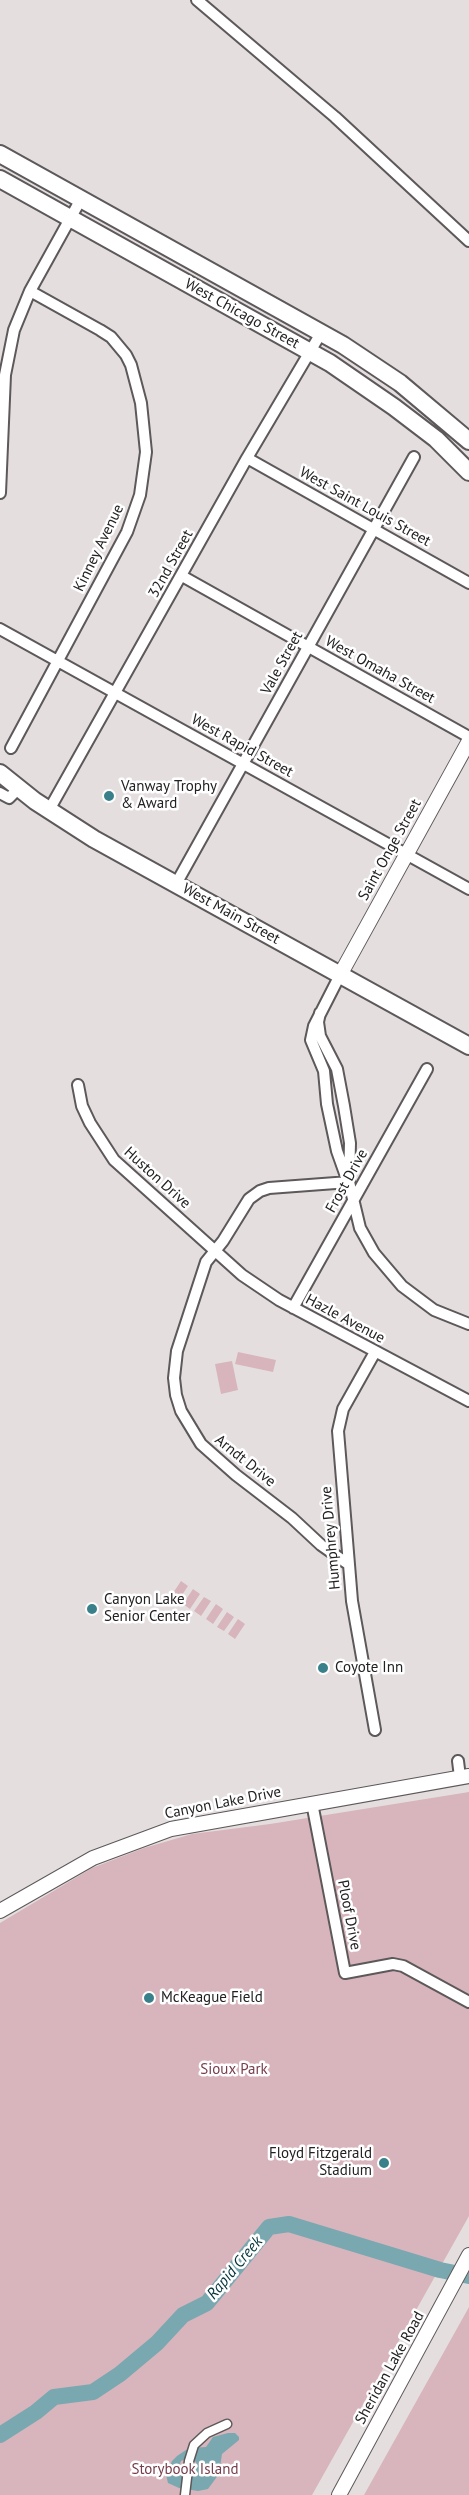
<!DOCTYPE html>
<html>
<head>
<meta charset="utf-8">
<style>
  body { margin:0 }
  canvas { display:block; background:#e4dedf }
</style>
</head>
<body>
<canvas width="469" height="2495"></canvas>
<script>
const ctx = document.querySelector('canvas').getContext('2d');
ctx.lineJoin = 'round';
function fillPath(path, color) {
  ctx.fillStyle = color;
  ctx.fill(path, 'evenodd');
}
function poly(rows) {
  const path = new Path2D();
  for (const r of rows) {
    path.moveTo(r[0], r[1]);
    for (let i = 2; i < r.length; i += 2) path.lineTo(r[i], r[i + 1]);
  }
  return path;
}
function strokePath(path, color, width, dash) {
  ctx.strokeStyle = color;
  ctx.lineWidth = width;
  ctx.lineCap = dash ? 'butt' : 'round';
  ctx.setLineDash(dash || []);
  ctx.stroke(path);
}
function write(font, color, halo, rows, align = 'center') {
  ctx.font = font + ' "PT Sans",sans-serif';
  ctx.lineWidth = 5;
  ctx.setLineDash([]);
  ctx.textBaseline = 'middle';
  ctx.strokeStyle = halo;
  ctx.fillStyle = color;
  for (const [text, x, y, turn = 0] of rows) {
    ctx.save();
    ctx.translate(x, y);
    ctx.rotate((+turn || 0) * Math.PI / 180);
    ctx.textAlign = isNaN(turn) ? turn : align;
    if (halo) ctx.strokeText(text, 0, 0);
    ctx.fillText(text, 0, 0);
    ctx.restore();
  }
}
fillPath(poly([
  [238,1352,276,1360,273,1372,235,1364],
  [232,1361,238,1390,221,1394,215,1364],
  [181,1581,188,1586,178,1601,171,1596],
  [193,1589,200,1594,190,1609,183,1604],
  [204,1597,211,1601,201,1616,194,1611],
  [216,1604,223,1609,213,1624,206,1619],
  [227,1612,234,1617,224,1631,217,1627],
  [238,1619,245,1624,235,1639,228,1634],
  [469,1792,469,2216,312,2495,0,2495,0,1923,92,1868,144,1848,192,1834,270,1824],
  [469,2307,469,2495,364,2495]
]), '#d8b5bc');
fillPath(poly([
  [228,2433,235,2433,239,2437,239,2440,222,2454,219,2474,208,2489,198,2491,179,2488,168,2483,166,2475,172,2461,177,2456,189,2448,206,2447,213,2437],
  [187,2458,196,2462,197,2465,193,2472,184,2472,179,2467,181,2461]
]), '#79a8b0');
strokePath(poly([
  [0,2435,36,2412,54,2397,93,2392,120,2374,157,2343,183,2315,207,2303,269,2227,289,2224,440,2270,469,2276]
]), '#79a8b0', 16);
const pedestrian = poly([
  [185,2495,189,2461,194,2445,207,2433,227,2424]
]);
const minor = poly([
  [197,0,335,117,469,241],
  [247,458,469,583],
  [0,493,5,375,14,330,30,291,81,199],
  [182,576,469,737],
  [0,629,469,889],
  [11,748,127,532,140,495,146,452,141,403,131,365,126,355,111,337,100,330,30,291],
  [0,793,9,798,19,788],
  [49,810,247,458,321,333],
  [176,884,414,457],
  [340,975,314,1026,311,1040,324,1071,327,1104,337,1151,348,1182],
  [320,1013,318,1022,320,1036,337,1069,344,1106,350,1143,349,1182,360,1228,374,1253,402,1286,434,1310,469,1324],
  [78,1085,82,1106,90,1123,114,1160,242,1275,279,1300,469,1401],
  [293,1308,427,1069],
  [348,1564,321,1545,292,1518,236,1475,201,1444,181,1411,176,1395,174,1378,177,1351,206,1262,223,1241,249,1199,260,1191,269,1188,349,1182],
  [375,1730,352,1601,338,1431,343,1409,375,1352],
  [458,1761,460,1777],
  [312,1803,345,1973,393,1964,403,1966,469,2002]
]);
const tertiary = poly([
  [340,975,469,741],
  [0,1911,93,1858,171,1829,469,1776],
  [339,2495,469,2255]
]);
const primary = poly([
  [0,154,343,345,400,383,469,441],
  [0,179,330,363,394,407,436,439,469,472],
  [0,773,35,801,94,839,469,1046]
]);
strokePath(pedestrian, '#5d5859', 11);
strokePath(minor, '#5d5859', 14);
strokePath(tertiary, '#5d5859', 16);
strokePath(primary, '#5d5859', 20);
strokePath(pedestrian, '#fff', 8);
strokePath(minor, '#fff', 10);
strokePath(tertiary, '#fff', 14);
strokePath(primary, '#fff', 16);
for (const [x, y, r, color] of [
  [109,796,6,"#3a808b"],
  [92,1609,6,"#3a808b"],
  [323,1668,6,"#3a808b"],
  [149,1998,6,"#3a808b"],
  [384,2163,6,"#3a808b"]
]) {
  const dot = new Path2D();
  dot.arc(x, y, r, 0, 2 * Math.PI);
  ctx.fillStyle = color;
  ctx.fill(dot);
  strokePath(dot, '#fff', 2);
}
write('15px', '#232121', '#fff', [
  ["West Chicago Street",242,314,29],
  ["West Saint Louis Street",365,507,29],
  ["Kinney Avenue",99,548,-64],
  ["32nd Street",171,564,-61],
  ["Vale Street",282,663,-61],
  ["West Omaha Street",380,670,29],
  ["West Rapid Street",242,746,29],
  ["Saint Onge Street",390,850,-61],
  ["West Main Street",231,914,29],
  ["Huston Drive",157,1178,42],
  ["Frost Drive",347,1181,-61],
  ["Hazle Avenue",345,1319,28],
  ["Arndt Drive",245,1461,39],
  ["Humphrey Drive",331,1538,-95],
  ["Canyon Lake Drive",223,1803,-11],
  ["Ploof Drive",349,1915,79],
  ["Sheridan Lake Road",390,2368,-61]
]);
write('15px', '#232121', '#fff', [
  ["Vanway Trophy",121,787],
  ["& Award",121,804],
  ["Canyon Lake",104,1600],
  ["Senior Center",104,1617],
  ["Coyote Inn",335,1668],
  ["McKeague Field",161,1998],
  ["Floyd Fitzgerald",372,2154,"right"],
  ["Stadium",372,2171,"right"]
], 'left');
write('15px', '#763d4c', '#fff', [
  ["Sioux Park",234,2070],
  ["Storybook Island",185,2470]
]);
write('italic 16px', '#023239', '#fff', [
  ["Rapid Creek",235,2268,-50]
]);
</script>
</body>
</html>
